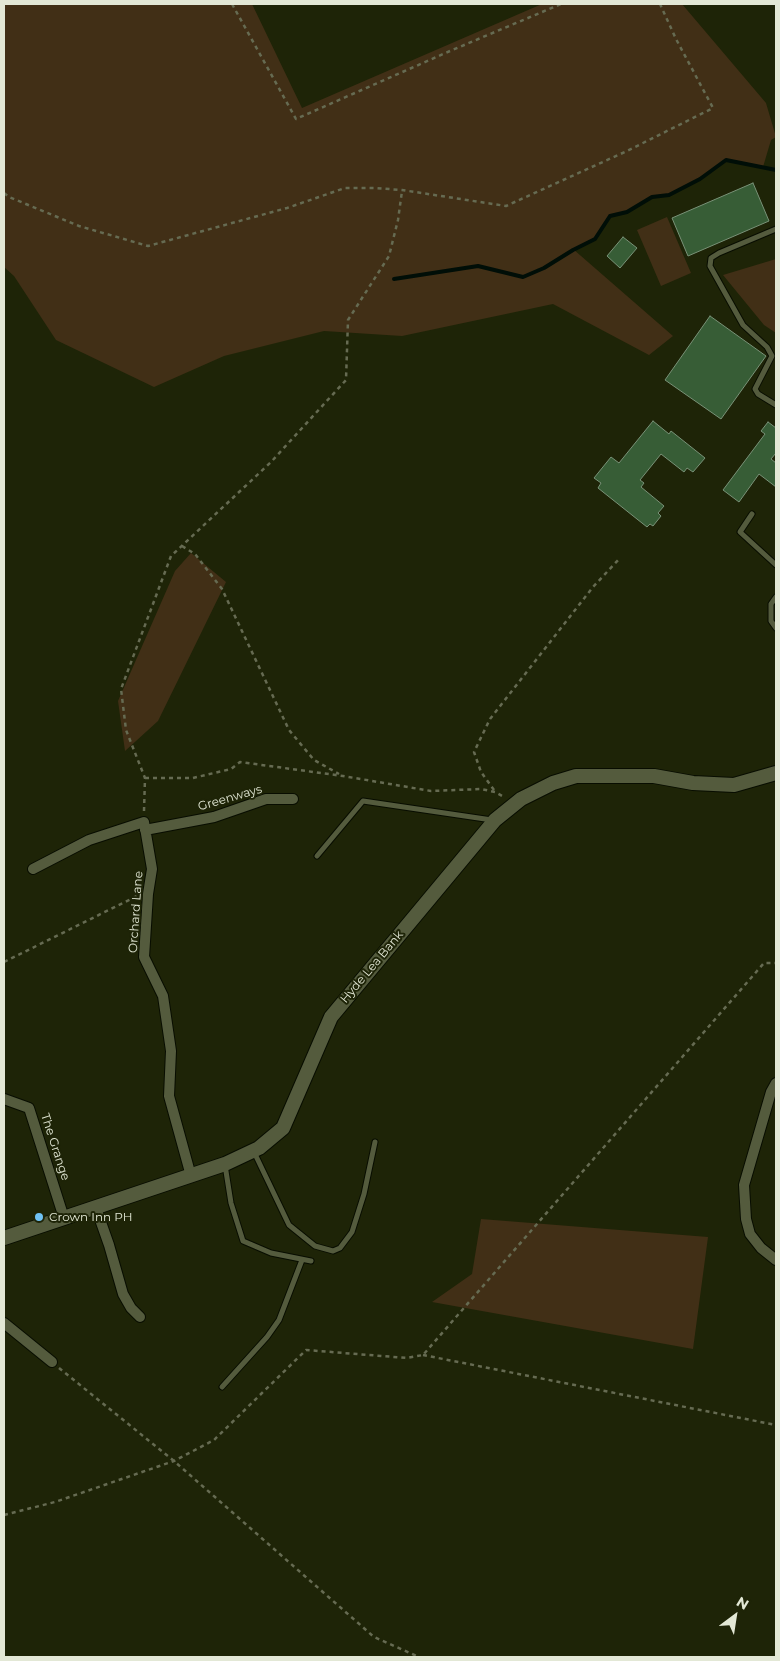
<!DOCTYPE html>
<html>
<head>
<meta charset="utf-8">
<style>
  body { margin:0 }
  #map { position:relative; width:780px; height:1661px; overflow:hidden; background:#1e2407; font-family:Montserrat,sans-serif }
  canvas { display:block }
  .frame { position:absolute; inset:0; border:5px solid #e3e8d6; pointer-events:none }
  .north { position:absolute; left:710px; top:1591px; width:50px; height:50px; -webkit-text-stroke:4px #1e2407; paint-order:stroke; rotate:31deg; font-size:14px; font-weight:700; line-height:20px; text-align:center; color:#e3e8d6 }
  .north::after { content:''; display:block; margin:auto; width:18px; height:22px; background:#e3e8d6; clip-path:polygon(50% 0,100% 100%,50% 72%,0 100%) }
</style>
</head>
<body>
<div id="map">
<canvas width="780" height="1661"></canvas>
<div class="frame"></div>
<div class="north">N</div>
</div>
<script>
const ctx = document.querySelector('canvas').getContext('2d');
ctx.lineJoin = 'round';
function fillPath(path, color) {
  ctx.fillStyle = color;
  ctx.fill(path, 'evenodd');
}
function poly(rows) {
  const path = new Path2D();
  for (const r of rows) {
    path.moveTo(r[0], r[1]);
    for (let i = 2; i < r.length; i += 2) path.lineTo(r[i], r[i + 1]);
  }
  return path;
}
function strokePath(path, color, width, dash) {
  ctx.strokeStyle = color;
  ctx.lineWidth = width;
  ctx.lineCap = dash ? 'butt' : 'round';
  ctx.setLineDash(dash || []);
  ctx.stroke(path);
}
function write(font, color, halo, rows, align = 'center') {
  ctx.font = font + ' Montserrat,sans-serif';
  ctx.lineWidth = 4;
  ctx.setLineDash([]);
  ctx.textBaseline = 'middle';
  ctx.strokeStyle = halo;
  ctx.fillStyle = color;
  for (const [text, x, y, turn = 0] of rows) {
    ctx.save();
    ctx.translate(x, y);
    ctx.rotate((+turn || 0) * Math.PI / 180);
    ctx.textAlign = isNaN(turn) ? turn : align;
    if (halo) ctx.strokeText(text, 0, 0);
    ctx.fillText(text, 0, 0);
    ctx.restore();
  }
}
fillPath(poly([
  [4,4,252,4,302,108,542,4,682,4,766,103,776,137,771,140,763,167,726,160,700,179,669,195,652,197,627,212,610,216,595,239,573,249,673,336,649,355,553,304,402,336,324,331,224,356,154,387,56,340,14,276,4,267],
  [667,217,691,273,661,286,637,230],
  [776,259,776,333,764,325,723,275],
  [191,553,226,582,158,721,125,751,118,701,175,571],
  [481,1219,708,1237,693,1349,432,1302,472,1274]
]), '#412f16');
strokePath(poly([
  [394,279,478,266,523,277,544,268,573,250,595,239,610,216,627,212,652,197,669,195,700,179,726,160,776,170]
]), '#000e07', 4);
const building = poly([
  [753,183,769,221,688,256,672,218,753,183],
  [623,237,637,248,620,268,607,256,623,237],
  [710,316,766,356,721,419,665,380,710,316],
  [653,421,669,434,671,431,705,458,693,472,687,468,684,472,661,454,640,480,644,483,641,487,664,506,658,513,661,516,653,526,650,524,647,527,598,488,601,483,594,478,611,457,619,463,653,421],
  [768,422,776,428,776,453,771,459,776,463,776,487,759,474,739,502,723,490,765,434,761,431,768,422]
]);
fillPath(building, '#375d36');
strokePath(building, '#799278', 1);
const lane = poly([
  [776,229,719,253,711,258,710,266,743,325,767,347,772,356,755,389,758,394,776,405],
  [752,514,740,532,776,565],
  [776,597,771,604,771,621,776,628],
  [317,856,363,801,492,820],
  [254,1152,289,1225,315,1246,333,1251,340,1248,352,1232,364,1194,375,1142],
  [225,1165,231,1203,243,1241,271,1253,311,1261],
  [222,1387,267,1337,279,1320,302,1260]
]);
const street = poly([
  [145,830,214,817,266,799,293,799],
  [33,869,89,840,144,822,152,869,148,894,144,957,163,996,171,1051,169,1096,191,1176],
  [776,1083,771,1092,744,1185,746,1219,750,1234,761,1248,776,1260],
  [4,1099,29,1108,64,1218],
  [96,1208,109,1245,123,1294,131,1308,140,1317],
  [4,1323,52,1362]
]);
const secondary = poly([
  [4,1238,225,1164,259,1148,283,1128,331,1017,495,820,521,799,553,783,576,776,654,776,693,783,734,785,776,773]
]);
strokePath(lane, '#080d00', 7);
strokePath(street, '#080d00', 12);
strokePath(secondary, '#080d00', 16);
strokePath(poly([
  [232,4,296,119,450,51,561,4],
  [4,193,9,197,79,226,148,246,287,208,345,188,374,188,402,190,506,206,627,151,713,108,676,39,660,4],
  [182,546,195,554,222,589,289,730,314,760,339,774],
  [145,778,193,778,231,769,240,762,343,776,431,791,481,789,495,792,504,797],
  [494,790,481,772,474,752,490,719,593,587,620,558],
  [144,811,145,778,126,730,121,689,171,556,271,462,346,380,348,320,389,256,398,220,402,191],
  [4,962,137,896],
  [423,1355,776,1425],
  [59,1368,174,1461,374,1637,419,1657],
  [4,1515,55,1502,174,1461,214,1440,306,1350,407,1358,423,1355,764,963,776,963]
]), '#666b52', 2.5, [4, 4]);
strokePath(lane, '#545b3d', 5);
strokePath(street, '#545b3d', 10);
strokePath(secondary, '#545b3d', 14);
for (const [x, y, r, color] of [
  [39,1217,5,"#6fc2f4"]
]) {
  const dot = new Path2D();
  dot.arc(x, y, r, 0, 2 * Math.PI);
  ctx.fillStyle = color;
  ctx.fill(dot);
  strokePath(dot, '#1e2407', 2);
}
write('12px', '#e3e8d6', '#1e2407', [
  ["Greenways",230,798,-16],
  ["Orchard Lane",136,912,-86],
  ["Hyde Lea Bank",372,967,-50],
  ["The Grange",55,1147,72]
]);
write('12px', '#e3e8d6', '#1e2407', [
  ["Crown Inn PH",49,1217]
], 'left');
</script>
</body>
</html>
